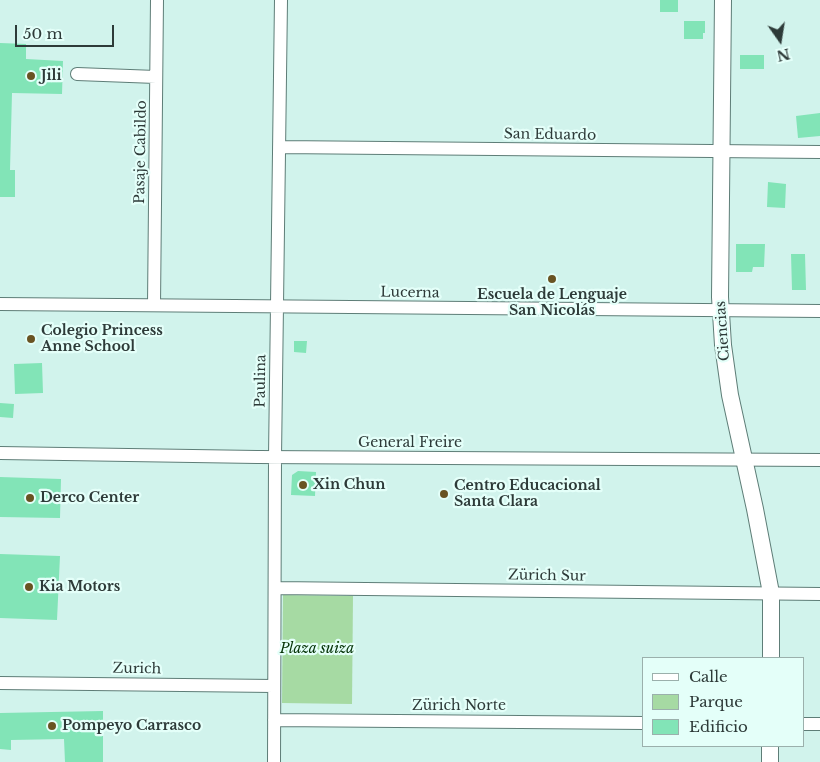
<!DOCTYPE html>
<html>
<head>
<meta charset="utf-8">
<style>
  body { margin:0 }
  #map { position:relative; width:820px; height:762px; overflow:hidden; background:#d1f3ec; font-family:"Libre Baskerville",serif }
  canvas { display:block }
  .legend { position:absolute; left:642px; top:657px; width:162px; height:90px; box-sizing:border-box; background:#e4fff9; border:1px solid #9bb0ac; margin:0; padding:6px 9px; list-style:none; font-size:15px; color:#2d3a38 }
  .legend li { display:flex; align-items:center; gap:10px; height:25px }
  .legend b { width:25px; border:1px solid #9bb0ac }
  .north { position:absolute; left:755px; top:15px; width:50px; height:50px; -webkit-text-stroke:4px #e4fff9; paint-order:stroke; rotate:167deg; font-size:14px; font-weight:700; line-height:20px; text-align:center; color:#2d3a38 }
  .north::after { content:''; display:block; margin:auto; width:18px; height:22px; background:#2d3a38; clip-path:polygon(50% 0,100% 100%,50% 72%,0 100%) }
  .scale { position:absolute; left:15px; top:25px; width:99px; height:22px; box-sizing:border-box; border:2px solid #2d3a38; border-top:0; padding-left:6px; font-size:15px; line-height:18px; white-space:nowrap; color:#2d3a38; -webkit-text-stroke:4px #e4fff9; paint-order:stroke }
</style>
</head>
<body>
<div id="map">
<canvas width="820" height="762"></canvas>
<ul class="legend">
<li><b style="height:6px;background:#fff"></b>Calle</li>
<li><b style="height:14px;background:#a6daa3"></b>Parque</li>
<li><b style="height:14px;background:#82e4b7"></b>Edificio</li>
</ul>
<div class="north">N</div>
<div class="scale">50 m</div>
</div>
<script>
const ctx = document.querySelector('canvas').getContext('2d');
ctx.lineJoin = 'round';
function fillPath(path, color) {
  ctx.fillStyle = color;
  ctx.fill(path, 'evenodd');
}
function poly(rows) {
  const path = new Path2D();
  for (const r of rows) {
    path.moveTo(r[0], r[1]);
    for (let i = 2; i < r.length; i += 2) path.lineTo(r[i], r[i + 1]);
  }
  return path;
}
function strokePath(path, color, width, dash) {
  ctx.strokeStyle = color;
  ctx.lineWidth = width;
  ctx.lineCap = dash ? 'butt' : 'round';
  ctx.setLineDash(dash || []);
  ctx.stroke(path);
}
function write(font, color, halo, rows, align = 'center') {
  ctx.font = font + ' "Libre Baskerville",serif';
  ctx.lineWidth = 4.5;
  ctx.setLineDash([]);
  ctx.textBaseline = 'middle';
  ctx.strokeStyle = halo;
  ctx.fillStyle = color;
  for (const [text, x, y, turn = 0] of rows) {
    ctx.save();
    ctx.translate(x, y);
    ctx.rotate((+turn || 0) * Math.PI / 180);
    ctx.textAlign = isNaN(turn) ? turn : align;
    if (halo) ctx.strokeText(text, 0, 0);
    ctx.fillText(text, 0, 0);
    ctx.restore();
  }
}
fillPath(poly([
  [283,595,353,596,352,704,282,703]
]), '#a6daa3');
fillPath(poly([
  [660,0,678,0,678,12,660,12],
  [684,21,705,21,705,33,703,33,703,39,684,39],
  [0,43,26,44,26,59,63,61,62,94,12,93,10,170,15,170,15,197,0,197],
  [740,55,764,55,764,69,740,69],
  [820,113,820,136,798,138,796,116],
  [768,182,786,184,785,208,767,207],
  [736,244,765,244,764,267,753,267,752,272,736,272],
  [791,254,805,254,806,290,792,290],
  [294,341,307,341,306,353,294,352],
  [42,363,43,393,15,394,14,364],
  [0,403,14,404,13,418,0,417],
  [298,471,316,472,315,496,291,495,292,475],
  [0,477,61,479,60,518,0,517],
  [0,554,60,556,57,620,0,618],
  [103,711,103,762,65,762,64,739,11,740,11,750,0,749,0,713]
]), '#82e4b7');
const minor = poly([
  [77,74,156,77],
  [279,147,820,152],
  [0,304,820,311],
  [154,305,157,0],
  [0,453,257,457,820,460],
  [275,588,820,594],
  [0,683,274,686],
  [274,720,644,723],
  [804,724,820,724],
  [274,762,275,457,281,0]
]);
const tertiary = poly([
  [723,0,720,297,723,345,730,395,755,509,771,593,771,658],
  [770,746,770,762]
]);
strokePath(minor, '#5e7d77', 14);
strokePath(tertiary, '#5e7d77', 18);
strokePath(minor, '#fff', 12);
strokePath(tertiary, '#fff', 16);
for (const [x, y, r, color] of [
  [31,76,5,"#695322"],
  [552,279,5,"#695322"],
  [31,339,5,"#695322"],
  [303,485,5,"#695322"],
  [444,494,5,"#695322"],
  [30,498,5,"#695322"],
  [29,587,5,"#695322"],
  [52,726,5,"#695322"]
]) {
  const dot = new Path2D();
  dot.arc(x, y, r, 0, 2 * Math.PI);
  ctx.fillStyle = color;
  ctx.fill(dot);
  strokePath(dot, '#e4fff9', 2);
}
write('bold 14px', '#2d3a38', '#e4fff9', [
  ["Jili",41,76],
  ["Escuela de Lenguaje",552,295,"center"],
  ["San Nicolás",552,311,"center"],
  ["Colegio Princess",41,331],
  ["Anne School",41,347],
  ["Xin Chun",313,485],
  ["Centro Educacional",454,486],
  ["Santa Clara",454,502],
  ["Derco Center",40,498],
  ["Kia Motors",39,587],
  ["Pompeyo Carrasco",62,726]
], 'left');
write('14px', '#2d3a38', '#e4fff9', [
  ["San Eduardo",550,135,1],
  ["Pasaje Cabildo",141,152,-89],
  ["Lucerna",410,293,1],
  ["Ciencias",723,331,-94],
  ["Paulina",261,381,-89],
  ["General Freire",410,443],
  ["Zürich Sur",547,576,1],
  ["Zurich",137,669,1],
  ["Zürich Norte",459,706]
]);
write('italic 14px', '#053407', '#e4fff9', [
  ["Plaza suiza",317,649]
]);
</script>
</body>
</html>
